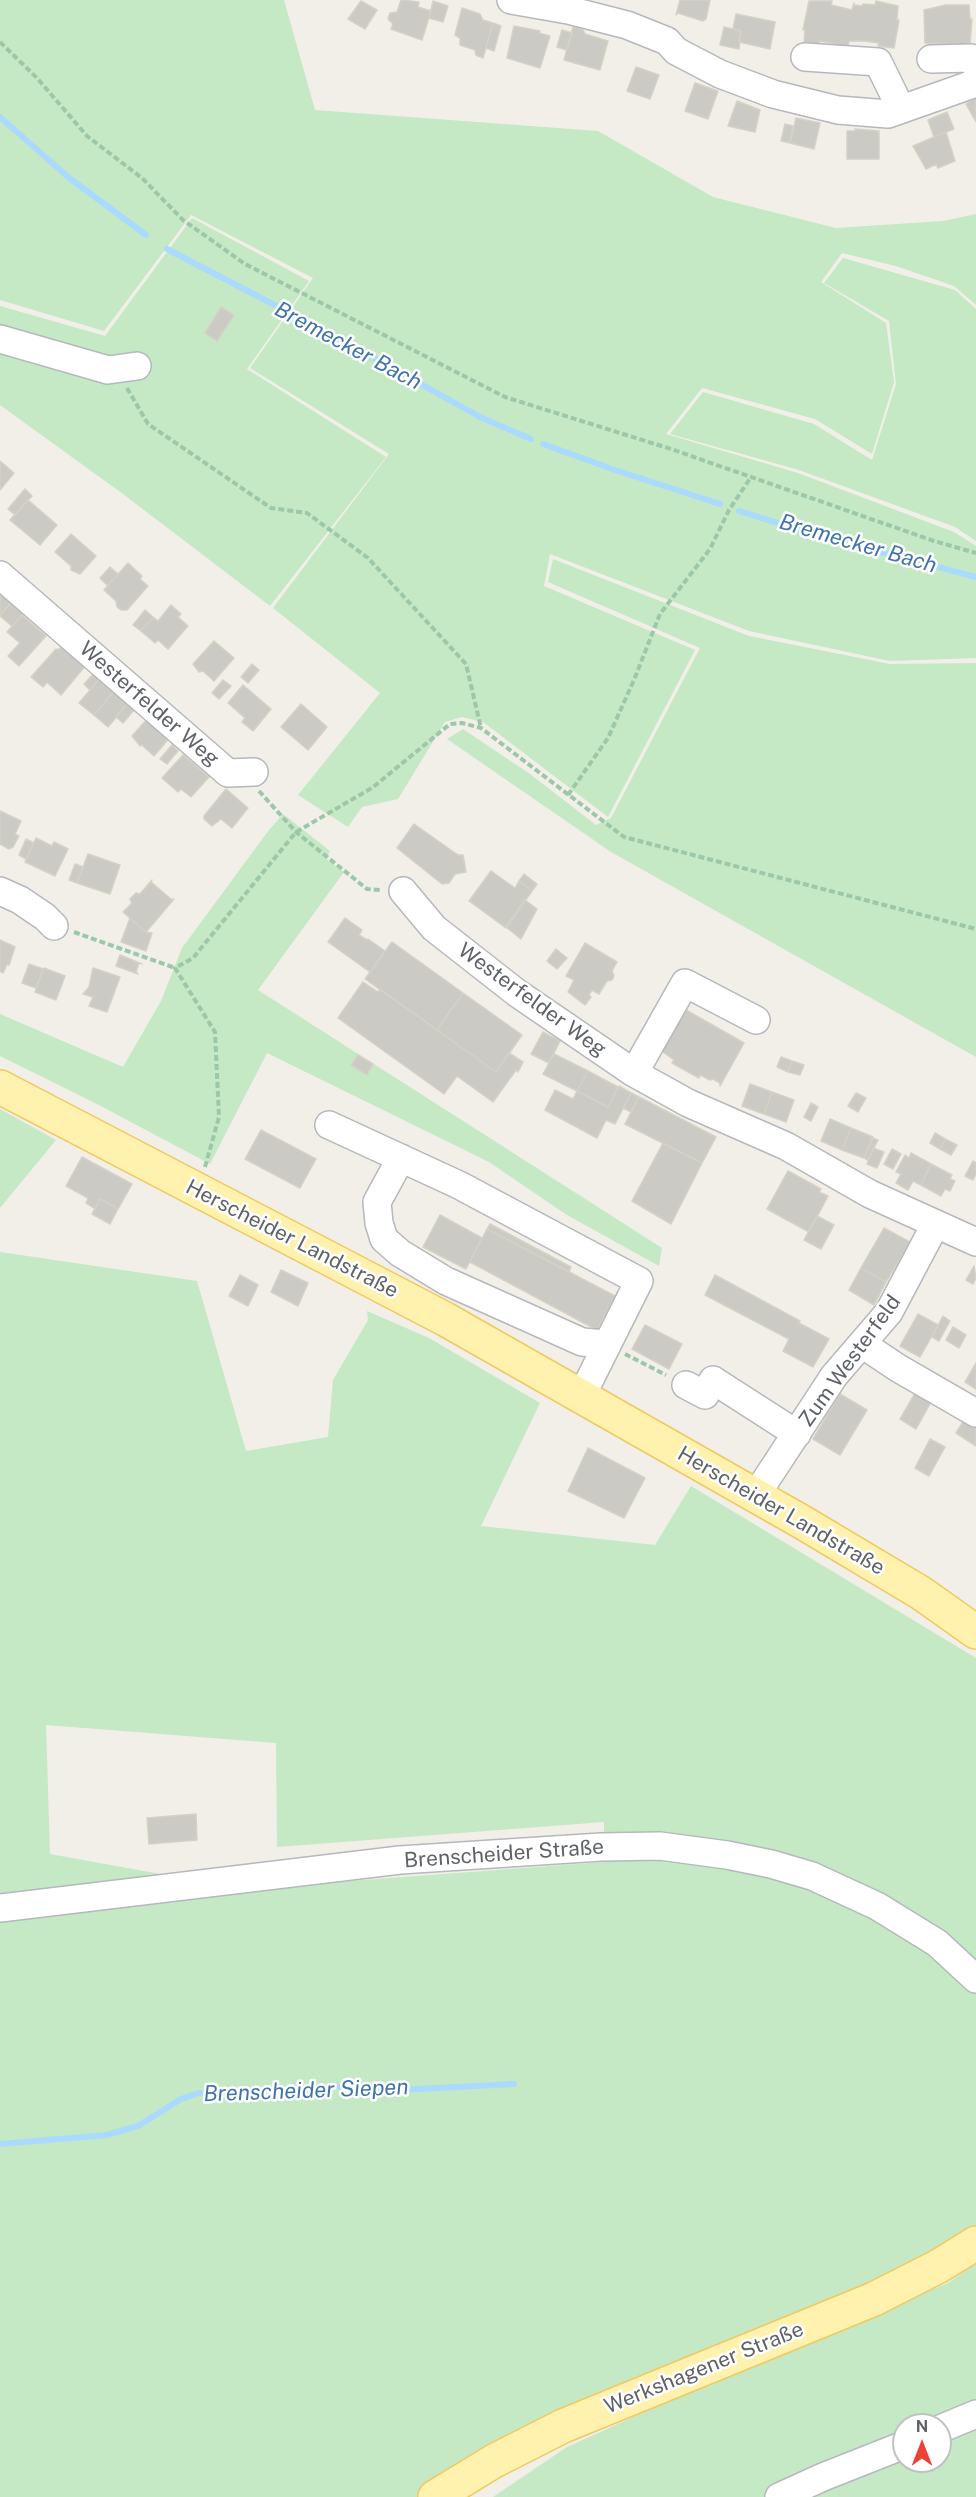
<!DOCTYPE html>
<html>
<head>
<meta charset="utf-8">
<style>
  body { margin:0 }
  #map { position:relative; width:976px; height:2497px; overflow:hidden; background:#f1efe8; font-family:"Public Sans",sans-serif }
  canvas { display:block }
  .north { position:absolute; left:892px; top:2413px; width:60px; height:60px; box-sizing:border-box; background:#fff; border:2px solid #bfc1c3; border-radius:50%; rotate:0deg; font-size:16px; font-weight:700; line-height:24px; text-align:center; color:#5f6368 }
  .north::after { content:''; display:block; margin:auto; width:21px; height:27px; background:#ea4335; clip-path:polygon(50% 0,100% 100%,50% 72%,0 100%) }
</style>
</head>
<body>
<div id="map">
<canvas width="976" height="2497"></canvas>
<div class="north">N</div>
</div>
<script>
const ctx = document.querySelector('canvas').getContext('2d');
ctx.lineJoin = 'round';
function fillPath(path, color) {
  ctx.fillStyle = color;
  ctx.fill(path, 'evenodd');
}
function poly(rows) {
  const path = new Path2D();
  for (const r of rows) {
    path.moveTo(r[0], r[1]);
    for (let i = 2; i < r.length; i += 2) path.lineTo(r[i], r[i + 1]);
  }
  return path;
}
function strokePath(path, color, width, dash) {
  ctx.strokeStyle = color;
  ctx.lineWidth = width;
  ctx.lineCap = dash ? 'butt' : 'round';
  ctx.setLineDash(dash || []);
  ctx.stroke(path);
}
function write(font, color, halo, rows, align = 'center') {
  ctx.font = font + ' "Public Sans",sans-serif';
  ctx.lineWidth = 5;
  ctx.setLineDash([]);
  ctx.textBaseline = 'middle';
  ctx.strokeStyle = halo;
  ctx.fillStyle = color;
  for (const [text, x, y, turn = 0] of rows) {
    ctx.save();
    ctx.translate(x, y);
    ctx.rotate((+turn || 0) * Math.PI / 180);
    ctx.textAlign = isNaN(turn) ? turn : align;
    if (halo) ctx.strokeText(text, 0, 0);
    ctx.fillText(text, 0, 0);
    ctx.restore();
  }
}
fillPath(poly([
  [0,0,284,0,315,110,598,131,713,197,836,228,943,221,976,214,976,305,954,286,896,266,842,253,821,282,886,323,894,382,872,454,815,419,702,388,666,434,798,473,954,532,976,546,976,658,890,661,749,631,550,554,544,586,695,650,608,817,483,722,462,717,445,722,398,799,362,807,348,827,298,795,380,693,273,608,389,454,250,368,313,278,191,215,104,331,0,300],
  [192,218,309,281,247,369,386,457,270,606,123,494,0,405,0,306,105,336],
  [843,258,955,290,976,309,976,541,955,527,799,470,670,434,703,392,814,424,872,460,896,384,889,321,824,283],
  [553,559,749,636,890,664,976,663,976,1057,611,852,447,739,463,729,530,774,596,825,611,818,700,648,548,582],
  [283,814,330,851,326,859,344,872,258,990,662,1248,659,1266,567,1215,489,1162,267,1053,210,1164,97,1104,0,1056,0,1014,123,1067,161,1001,182,948,269,830],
  [0,1109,56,1140,0,1208],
  [0,1252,197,1281,246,1451,328,1437,333,1380,368,1320,367,1311,429,1338,540,1403,481,1526,655,1545,691,1486,976,1658,976,2233,427,2490,417,2497,0,2497],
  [46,1725,276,1743,277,1847,604,1822,604,1862,243,1889,50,1854],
  [976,2263,976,2497,493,2497,567,2447,735,2371,948,2283],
  [904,2425,940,2425,940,2461,904,2461]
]), '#c5e8c5');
strokePath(poly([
  [0,117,68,177,146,235],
  [167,249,338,338,480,417,531,439],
  [543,444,615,470,720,504],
  [739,511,813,534,976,577],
  [0,2144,107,2135,138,2126,181,2099,199,2093,336,2086,380,2091,514,2084]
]), '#aadaff', 6);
const building = poly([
  [401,0,419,2,418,7,431,11,422,40,391,29,393,24,388,19,390,13,397,12,401,0],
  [680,0,710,0,706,19,703,21,678,13,676,15,680,0],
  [361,1,377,10,365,29,348,19,361,1],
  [433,1,448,6,443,22,429,18,433,1],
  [809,1,832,1,831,5,852,10,854,3,854,5,862,6,863,4,875,5,876,1,898,6,897,20,899,20,894,48,878,46,879,43,864,41,849,41,848,46,819,41,819,45,804,43,805,30,803,30,809,1],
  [946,5,969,5,970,19,972,19,970,44,925,43,924,10,946,5],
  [462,8,480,14,483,20,493,23,483,58,476,55,475,50,460,45,460,38,455,35,462,8],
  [736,14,775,22,770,49,739,42,741,31,733,29,736,14],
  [493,23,501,26,494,51,486,48,493,23],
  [514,26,540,31,539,33,550,36,540,68,507,58,514,26],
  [573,27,583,30,585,34,608,41,600,70,564,60,573,27],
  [724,27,741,31,739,49,720,45,724,27],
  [562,30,572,33,567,50,557,47,562,30],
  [636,67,659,75,650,99,627,91,636,67],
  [695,83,718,91,708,119,685,111,695,83],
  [976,98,976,122,966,104,976,98],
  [737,101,760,110,755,132,728,126,737,101],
  [947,112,954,129,934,137,928,120,947,112],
  [796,118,820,123,814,149,790,143,796,118],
  [785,124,793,126,790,143,781,141,785,124],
  [855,129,879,131,879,159,847,159,847,131,855,131,855,129],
  [946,132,955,161,938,168,936,164,926,169,913,146,946,132],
  [221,307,234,315,217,341,205,333,221,307],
  [0,461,14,473,0,490,0,461],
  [25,489,32,496,15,515,8,509,25,489],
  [28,500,57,525,40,545,10,520,28,500],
  [71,534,96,556,80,574,71,570,71,566,55,552,71,534],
  [128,563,142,576,140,579,148,586,127,610,121,610,117,607,116,601,104,590,128,563],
  [110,567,118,574,108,586,100,578,110,567],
  [0,592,11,602,0,615,0,592],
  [12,601,25,612,12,626,0,616,12,601],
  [171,605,181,614,178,617,188,626,168,649,158,640,155,643,141,631,153,617,158,621,171,605],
  [145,610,153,617,141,631,133,625,145,610],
  [22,615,46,636,19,666,8,656,20,643,7,632,22,615],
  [214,641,234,658,214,681,203,671,199,672,193,664,214,641],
  [63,645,86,665,61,695,47,682,43,687,31,677,56,649,58,650,63,645],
  [252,664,259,670,248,683,241,677,252,664],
  [95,672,101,677,90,690,84,684,95,672],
  [101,677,116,689,94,715,79,703,101,677],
  [223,680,231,686,219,699,212,693,223,680],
  [243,685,271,709,253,731,242,722,245,718,228,703,243,685],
  [116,689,129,702,108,727,94,715,116,689],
  [127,704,134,710,123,723,116,717,127,704],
  [301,704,327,727,308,750,281,727,301,704],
  [149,717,171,736,154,756,142,745,140,746,132,736,149,717],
  [172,745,178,751,167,764,160,759,172,745],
  [183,755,209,777,191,797,181,789,178,792,162,778,183,755],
  [226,789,248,808,232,828,221,819,212,826,204,819,204,816,226,789],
  [0,811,21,821,15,834,19,836,13,847,9,849,0,844,0,811],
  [414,824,458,855,463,855,466,872,455,874,449,883,442,884,397,848,414,824],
  [36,838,52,846,54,842,68,849,55,876,25,862,36,838],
  [26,839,34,843,26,859,19,855,26,839],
  [88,854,120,865,110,894,77,883,88,854],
  [75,864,83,867,77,883,69,880,75,864],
  [491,871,515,888,519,881,532,891,506,928,469,901,491,871],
  [524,874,537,884,532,891,519,881,524,874],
  [152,880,151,882,172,900,174,899,146,932,123,912,132,903,130,899,136,893,140,894,152,880],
  [525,900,537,909,521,939,506,927,525,900],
  [130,918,146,932,152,933,146,951,121,942,130,918],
  [345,918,362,930,359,935,367,940,368,939,385,951,370,972,328,942,345,918],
  [0,940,15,947,9,965,7,964,3,973,0,971,0,940],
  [392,942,463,993,437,1030,365,979,392,942],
  [585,943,617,962,612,971,614,976,612,980,607,981,599,994,592,990,589,995,591,997,585,1005,568,992,574,980,566,976,585,943],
  [556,949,567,958,557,969,547,961,556,949],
  [120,955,142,964,139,963,136,972,138,974,116,966,120,955],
  [29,964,43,969,36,988,22,983,29,964],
  [44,968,65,976,56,1000,35,992,44,968],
  [93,968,120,977,107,1012,89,1006,93,997,83,994,89,987,93,968],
  [363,982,378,992,380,989,496,1072,509,1053,523,1062,518,1072,516,1070,493,1102,457,1076,444,1094,338,1018,363,982],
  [463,993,522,1035,496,1072,437,1030,463,993],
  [679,1006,744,1043,720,1086,720,1083,713,1079,710,1080,700,1075,699,1078,672,1063,674,1060,656,1047,679,1006],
  [543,1032,560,1041,549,1063,531,1054,543,1032],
  [554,1054,588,1071,577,1091,543,1074,554,1054],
  [358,1055,373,1064,367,1075,351,1065,358,1055],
  [781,1057,792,1061,788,1072,777,1067,781,1057],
  [792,1061,804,1065,800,1075,788,1072,792,1061],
  [588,1071,618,1087,608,1107,577,1091,588,1071],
  [750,1084,772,1092,764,1114,742,1106,750,1084],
  [619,1086,631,1093,615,1124,606,1120,597,1138,545,1110,555,1090,573,1099,577,1091,608,1107,619,1086],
  [772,1092,794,1100,786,1122,764,1114,772,1092],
  [631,1093,639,1097,631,1112,623,1108,631,1093],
  [856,1093,866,1098,858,1112,848,1106,856,1093],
  [639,1097,716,1137,702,1163,625,1124,639,1097],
  [811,1103,818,1107,811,1121,804,1117,811,1103],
  [830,1119,851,1128,842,1150,821,1141,830,1119],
  [851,1128,873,1137,864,1158,842,1150,851,1128],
  [261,1130,316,1159,300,1188,245,1159,261,1130],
  [935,1133,945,1139,940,1149,930,1143,935,1133],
  [872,1138,878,1140,868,1160,864,1158,872,1138],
  [945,1139,957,1145,951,1155,940,1149,945,1139],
  [663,1143,702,1163,671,1224,632,1201,663,1143],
  [873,1148,884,1152,877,1168,867,1164,873,1148],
  [892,1149,901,1154,893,1169,884,1164,892,1149],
  [911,1153,931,1164,921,1185,913,1181,908,1190,896,1183,901,1174,896,1172,905,1155,909,1158,911,1153],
  [82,1157,132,1184,118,1209,100,1199,95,1209,86,1203,88,1198,66,1186,82,1157],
  [973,1161,976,1163,976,1174,973,1180,965,1176,973,1161],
  [931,1164,952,1175,950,1179,955,1181,950,1191,945,1189,941,1196,921,1185,931,1164],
  [788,1171,821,1189,819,1192,828,1196,809,1232,767,1209,788,1171],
  [100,1199,118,1209,110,1224,92,1214,100,1199],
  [440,1215,482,1238,466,1269,423,1247,440,1215],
  [817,1216,834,1225,821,1249,804,1240,817,1216],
  [490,1224,571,1267,569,1272,487,1229,490,1224],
  [884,1228,910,1242,886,1282,861,1268,884,1228],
  [487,1229,615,1296,597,1330,470,1262,487,1229],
  [974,1266,976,1278,973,1284,966,1280,974,1266],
  [861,1268,886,1282,874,1305,849,1290,861,1268],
  [281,1270,308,1283,298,1306,271,1292,281,1270],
  [240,1275,258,1285,248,1306,229,1296,240,1275],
  [715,1275,800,1321,799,1323,829,1339,813,1367,783,1351,789,1339,705,1295,715,1275],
  [918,1314,938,1325,920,1357,900,1346,918,1314],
  [943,1316,950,1321,939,1341,932,1337,943,1316],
  [645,1325,682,1344,669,1369,632,1349,645,1325],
  [953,1327,966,1335,959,1348,946,1340,953,1327],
  [976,1363,976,1389,965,1382,976,1363],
  [915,1393,931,1402,916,1429,900,1419,915,1393],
  [840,1394,867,1410,840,1455,813,1439,840,1394],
  [966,1417,976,1423,976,1446,956,1433,966,1417],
  [930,1439,945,1447,929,1476,915,1468,930,1439],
  [588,1448,645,1478,624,1518,568,1491,588,1448],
  [196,1814,197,1840,149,1844,147,1818,196,1814]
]);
fillPath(building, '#cccac5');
strokePath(building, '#d6d1c6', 1.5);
const minor = poly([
  [511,0,568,10,627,25,667,41,676,51,720,74,773,94,838,110,888,114,976,83],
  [805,57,878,62,901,109],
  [931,59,971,58,976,66],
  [0,339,108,370,137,366],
  [0,575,228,773,254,772],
  [0,891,20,900,45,917,54,926],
  [403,891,434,928,517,993,634,1073,688,1103,786,1146,870,1194,976,1242],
  [634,1073,685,983,756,1020],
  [329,1125,459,1185,639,1281,581,1397],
  [401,1158,377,1202,379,1223,384,1239,400,1253,446,1281,582,1342,606,1344],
  [862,1344,898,1368,976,1413],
  [686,1385,705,1395,713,1380,797,1434],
  [756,1495,834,1376,889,1312,935,1225],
  [0,1908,400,1860,601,1847,660,1846,727,1855,771,1864,812,1876,877,1906,937,1943,976,1979],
  [940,2429,976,2414],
  [779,2497,823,2477,904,2445]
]);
const major = poly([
  [0,1087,445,1319,802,1522,921,1593,976,1632],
  [435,2497,494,2461,563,2426,874,2299,939,2266,976,2243]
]);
strokePath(minor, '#b5b8bc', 30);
strokePath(major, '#f2c960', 36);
strokePath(poly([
  [0,42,37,78,87,136,142,178,183,220,245,264,505,397,671,449,934,541,976,553],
  [127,388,148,424,271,508,307,513,368,558,466,664,481,728],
  [259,791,296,832,367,889,381,890],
  [568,795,608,738,634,680,660,614,710,549,729,510,751,477],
  [74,932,175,968],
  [205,1167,219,1117,215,1032,175,968,193,958,296,832,372,788,450,724,462,723,481,728,624,837,976,929],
  [625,1354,666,1375]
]), '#9cc7a9', 4, [6, 3]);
strokePath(minor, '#fff', 27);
strokePath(major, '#fff2af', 33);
write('21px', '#5f6368', '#fff', [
  ["Westerfelder Weg",149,704,41],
  ["Westerfelder Weg",532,1000,36],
  ["Herscheider Landstraße",292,1239,27],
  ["Zum Westerfeld",850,1361,-54],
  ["Herscheider Landstraße",781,1511,30],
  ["Brenscheider Straße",504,1854,-4],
  ["Werkshagener Straße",704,2368,-22]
]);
write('italic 22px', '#4174aa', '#fff', [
  ["Bremecker Bach",348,346,28],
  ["Bremecker Bach",858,544,16],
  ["Brenscheider Siepen",306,2091,-2]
]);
</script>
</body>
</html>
